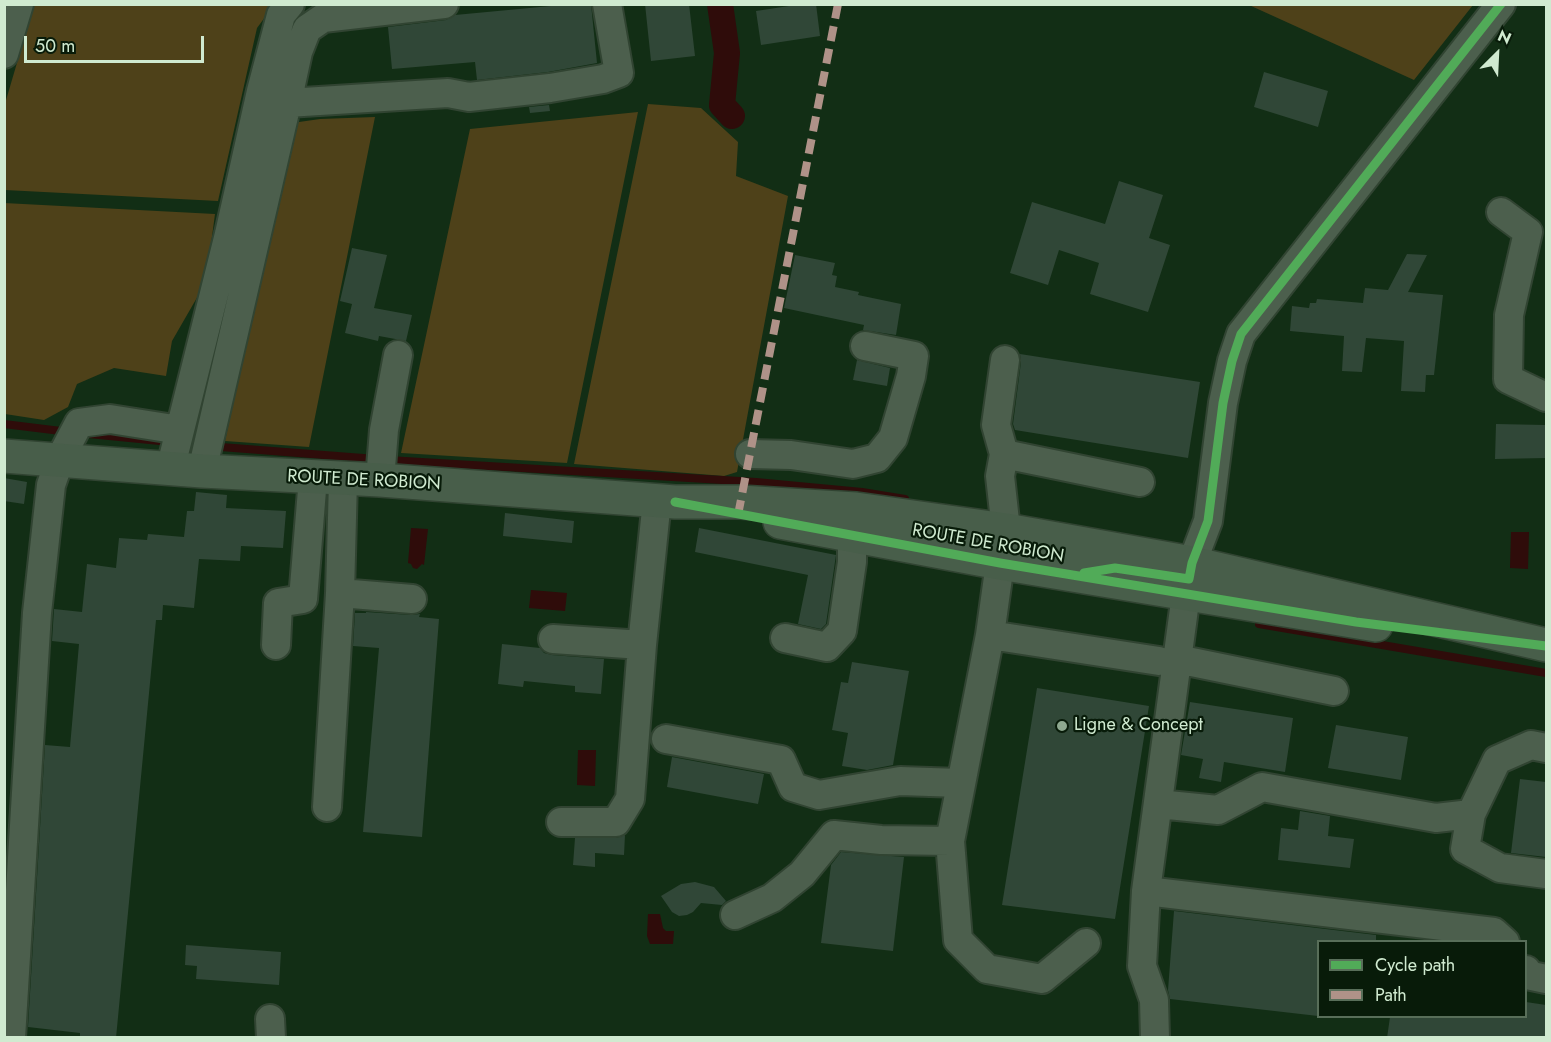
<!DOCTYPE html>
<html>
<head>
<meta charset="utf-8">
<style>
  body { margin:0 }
  #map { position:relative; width:1551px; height:1042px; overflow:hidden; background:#122e15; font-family:Jost,sans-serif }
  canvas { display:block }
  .frame { position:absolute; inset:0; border:6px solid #d0ead0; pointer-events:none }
  .legend { position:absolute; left:1317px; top:940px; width:210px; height:78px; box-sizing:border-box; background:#081b09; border:2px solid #586e59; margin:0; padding:8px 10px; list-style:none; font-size:18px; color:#d0ead0 }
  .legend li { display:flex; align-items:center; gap:12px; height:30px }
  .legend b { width:30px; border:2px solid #586e59 }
  .north { position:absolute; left:1467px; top:24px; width:60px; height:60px; -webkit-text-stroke:4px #081b09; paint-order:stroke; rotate:24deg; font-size:16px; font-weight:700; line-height:24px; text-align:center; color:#d0ead0 }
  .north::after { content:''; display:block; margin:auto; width:21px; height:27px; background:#d0ead0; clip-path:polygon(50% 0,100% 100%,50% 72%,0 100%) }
  .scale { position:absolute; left:24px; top:36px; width:180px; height:27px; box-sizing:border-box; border:3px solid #d0ead0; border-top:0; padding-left:8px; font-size:18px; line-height:21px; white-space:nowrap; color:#d0ead0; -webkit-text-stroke:4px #081b09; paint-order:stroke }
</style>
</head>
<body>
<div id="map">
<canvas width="1551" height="1042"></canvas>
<div class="frame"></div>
<ul class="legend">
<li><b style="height:8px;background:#51ab58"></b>Cycle path</li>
<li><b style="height:8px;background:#af9288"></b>Path</li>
</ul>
<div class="north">N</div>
<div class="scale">50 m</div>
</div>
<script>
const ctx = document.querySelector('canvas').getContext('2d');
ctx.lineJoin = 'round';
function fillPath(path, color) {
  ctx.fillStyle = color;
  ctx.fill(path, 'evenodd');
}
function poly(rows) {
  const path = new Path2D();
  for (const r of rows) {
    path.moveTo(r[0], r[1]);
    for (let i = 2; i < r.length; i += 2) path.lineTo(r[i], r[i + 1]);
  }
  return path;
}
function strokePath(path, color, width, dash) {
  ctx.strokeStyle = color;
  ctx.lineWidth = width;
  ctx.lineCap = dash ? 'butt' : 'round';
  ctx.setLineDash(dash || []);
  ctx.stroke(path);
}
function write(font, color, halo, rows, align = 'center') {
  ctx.font = font + ' Jost,sans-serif';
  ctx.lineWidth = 4.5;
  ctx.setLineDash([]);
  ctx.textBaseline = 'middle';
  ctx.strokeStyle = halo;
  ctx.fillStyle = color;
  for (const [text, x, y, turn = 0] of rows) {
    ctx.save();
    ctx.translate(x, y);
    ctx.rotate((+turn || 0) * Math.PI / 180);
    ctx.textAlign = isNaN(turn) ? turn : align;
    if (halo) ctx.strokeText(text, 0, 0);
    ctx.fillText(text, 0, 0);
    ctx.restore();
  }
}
fillPath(poly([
  [34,5,274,5,257,28,218,201,5,190,4,107],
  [1249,5,1473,5,1414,80],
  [648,104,701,108,738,142,736,176,788,196,737,472,724,476,574,464],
  [638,112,567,463,401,453,470,129],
  [375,117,309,447,225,441,292,123,320,119],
  [4,203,215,214,206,282,172,341,166,376,114,368,77,384,68,407,44,420,5,414]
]), '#4e4119');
fillPath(poly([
  [411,528,428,529,424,565,422,564,417,569,413,568,411,564,408,563],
  [1511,532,1529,532,1528,569,1510,568],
  [531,590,567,593,565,611,529,608],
  [578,750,596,750,595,786,577,785],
  [648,914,660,914,663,928,666,931,674,931,673,944,650,944,647,936]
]), '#2f0c0a');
strokePath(poly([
  [4,424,69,432],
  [89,434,170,442],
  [182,444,376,459],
  [388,460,756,482,862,492,905,499],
  [1259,624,1546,673]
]), '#2f0c0a', 8);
strokePath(poly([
  [720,4,727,53,722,105,732,116]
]), '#2f0c0a', 26);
fillPath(poly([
  [572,4,591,4,597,63,548,72,477,80,475,62,392,69,388,27,446,20,455,15],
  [645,4,689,4,695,56,651,61],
  [802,4,816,4,820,36,761,45,756,11],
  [1264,72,1328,91,1318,127,1254,107],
  [549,105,550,111,530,113,529,107],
  [1119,181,1163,195,1149,238,1170,245,1148,312,1090,294,1099,263,1059,250,1048,285,1010,273,1032,202,1105,224],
  [352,248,387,255,374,308,412,315,406,341,379,336,378,341,345,333,352,304,340,301],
  [1407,254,1427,255,1408,292,1443,295,1434,375,1426,375,1425,392,1401,391,1404,341,1366,338,1362,372,1342,371,1344,336,1290,331,1292,306,1309,308,1310,303,1316,303,1317,299,1363,303,1365,288,1388,290],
  [795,255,835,263,832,275,837,276,835,287,859,292,858,295,901,304,896,335,863,330,864,325,784,308],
  [1020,354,1200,382,1188,458,1015,430,1013,424,1021,362],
  [857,360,890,368,887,386,853,380],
  [1496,424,1545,425,1546,458,1495,459],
  [4,478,27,482,24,504,4,501],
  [196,492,227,495,226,508,286,511,283,548,241,546,240,561,199,559,194,608,163,605,162,620,156,620,116,1038,80,1038,80,1033,28,1027,45,745,70,747,79,644,52,641,54,609,82,612,87,564,116,568,119,538,147,540,148,534,184,537,187,511,194,511],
  [505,513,574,521,572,543,503,536],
  [699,528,836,555,826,624,821,629,798,624,808,575,695,552],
  [366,612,411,615,420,614,419,617,439,619,422,837,363,832,379,648,353,646,355,613,366,613],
  [502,644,540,648,544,653,552,655,604,659,601,694,575,692,575,686,524,681,523,687,498,684],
  [852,662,909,671,893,765,867,770,842,766,848,733,832,730,841,682,848,683],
  [1037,688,1149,706,1115,919,1002,905],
  [1190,702,1293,718,1285,772,1224,762,1221,782,1199,778,1203,759,1181,755],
  [1336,725,1408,737,1401,780,1328,768],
  [672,757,764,774,758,804,667,787],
  [1520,779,1546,782,1546,857,1511,853],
  [1300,811,1330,816,1328,836,1354,839,1350,868,1278,860,1281,828,1298,830],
  [625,835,624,855,595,853,595,867,573,865,575,838,616,838],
  [841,852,904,857,893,951,821,943,831,865],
  [695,882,714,887,726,901,722,905,701,903,693,912,687,915,679,916,672,912,661,896,681,884],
  [1174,911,1376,935,1376,942,1318,942,1318,1016,1170,999,1168,990],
  [186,945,281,952,279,985,196,979,197,966,185,965],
  [1526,1002,1546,1005,1546,1038,1387,1038,1390,1017,1526,1017]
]), '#304737');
const minor = poly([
  [4,54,19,4],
  [287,103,298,52,307,29,323,18,444,4],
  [1501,212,1528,232,1509,315,1508,379,1546,397],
  [750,454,791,455,853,464,877,458,893,438,911,376,914,356,865,346],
  [1004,454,996,425,1005,360],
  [173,469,174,454,229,234,261,91,281,15,290,4],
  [202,471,287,103,448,93,469,97,550,88,603,79,619,73,607,4],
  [380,480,384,430,398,355],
  [340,593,412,599],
  [990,635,1159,661],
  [785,638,827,647,842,631,852,562,852,536],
  [553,639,642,645,657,500],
  [276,645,278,603,303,599,313,478],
  [1177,659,1334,691],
  [666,739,781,760,793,787,819,795,900,781,960,783],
  [1546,748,1531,745,1497,760,1471,814,1465,849,1500,868,1546,874],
  [1158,804,1218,810,1262,787,1436,818,1471,814],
  [327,807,340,593,343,480],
  [561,822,616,822,630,799,642,645],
  [1146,891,1494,932,1505,942],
  [735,915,772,898,802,874,834,835,881,840,950,841],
  [1086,943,1042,979,987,969,958,940,950,841,990,635,1000,563,1006,530,1000,476,1004,454,1140,482],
  [1526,970,1527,975,1546,979],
  [270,1019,271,1038],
  [11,1038,37,613,51,485,60,459,79,423,110,419,180,430],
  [1155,1038,1154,1000,1142,966,1146,891,1186,594,1192,563,1208,521,1223,403,1232,361,1241,334,1501,4]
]);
const major = poly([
  [4,456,202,471,380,480,675,502,740,502,856,509,1006,530,1192,563,1546,645],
  [780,522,1000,563,1376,625]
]);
strokePath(minor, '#314432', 32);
strokePath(major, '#314432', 36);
strokePath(minor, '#4c5f4d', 28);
strokePath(major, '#485e4a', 33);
strokePath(poly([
  [738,515,838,4]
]), '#af9288', 8, [15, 8]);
strokePath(poly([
  [675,502,1000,563,1356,622,1546,646],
  [1084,573,1115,568,1189,579,1192,563,1208,521,1223,403,1232,361,1241,334,1501,4]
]), '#51ab58', 9);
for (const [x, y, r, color] of [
  [1062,726,6,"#8ea88f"]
]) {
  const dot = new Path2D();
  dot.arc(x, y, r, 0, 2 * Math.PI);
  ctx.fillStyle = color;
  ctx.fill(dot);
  strokePath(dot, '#081b09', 2);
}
write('18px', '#d0ead0', '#081b09', [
  ["ROUTE DE ROBION",364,481,3],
  ["ROUTE DE ROBION",988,544,10]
]);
write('18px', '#d0ead0', '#081b09', [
  ["Ligne & Concept",1074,726]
], 'left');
</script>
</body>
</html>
